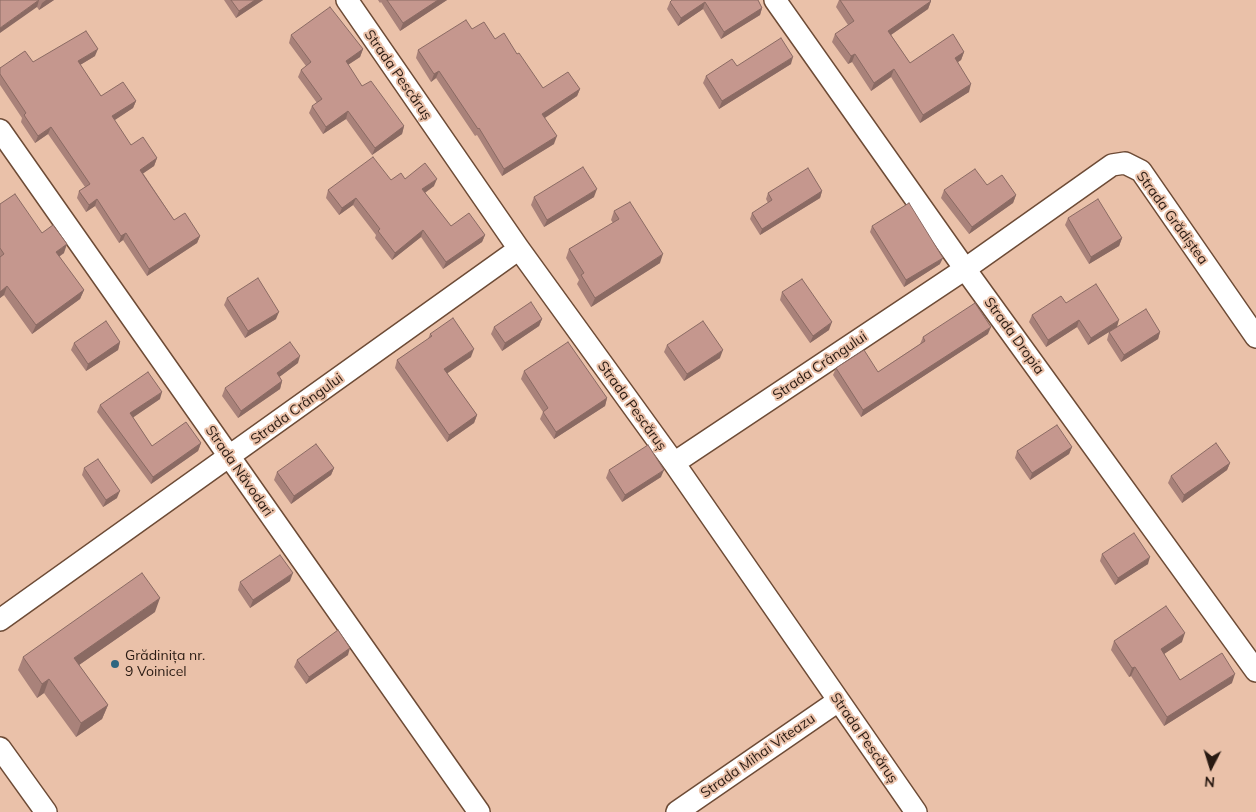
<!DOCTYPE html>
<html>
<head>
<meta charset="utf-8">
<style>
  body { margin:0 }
  #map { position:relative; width:1256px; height:812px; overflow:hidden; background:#eac1a9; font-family:Mulish,sans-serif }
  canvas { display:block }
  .north { position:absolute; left:1186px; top:742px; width:50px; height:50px; -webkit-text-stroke:4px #eac1a9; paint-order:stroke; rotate:185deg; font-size:14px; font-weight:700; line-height:20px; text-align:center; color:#291a12 }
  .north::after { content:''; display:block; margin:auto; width:18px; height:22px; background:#291a12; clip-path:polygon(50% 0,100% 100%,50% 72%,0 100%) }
</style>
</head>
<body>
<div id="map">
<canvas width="1256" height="812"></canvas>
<div class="north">N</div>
</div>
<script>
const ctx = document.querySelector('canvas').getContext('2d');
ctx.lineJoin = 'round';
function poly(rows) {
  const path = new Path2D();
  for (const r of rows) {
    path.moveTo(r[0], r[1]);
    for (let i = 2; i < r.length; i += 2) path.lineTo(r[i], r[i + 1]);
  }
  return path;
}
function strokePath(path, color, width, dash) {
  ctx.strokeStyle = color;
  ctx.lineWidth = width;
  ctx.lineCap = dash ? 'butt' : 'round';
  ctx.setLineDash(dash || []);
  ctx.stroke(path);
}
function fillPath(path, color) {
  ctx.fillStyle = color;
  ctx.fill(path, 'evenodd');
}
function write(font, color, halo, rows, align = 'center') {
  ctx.font = font + ' Mulish,sans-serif';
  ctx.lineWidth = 4;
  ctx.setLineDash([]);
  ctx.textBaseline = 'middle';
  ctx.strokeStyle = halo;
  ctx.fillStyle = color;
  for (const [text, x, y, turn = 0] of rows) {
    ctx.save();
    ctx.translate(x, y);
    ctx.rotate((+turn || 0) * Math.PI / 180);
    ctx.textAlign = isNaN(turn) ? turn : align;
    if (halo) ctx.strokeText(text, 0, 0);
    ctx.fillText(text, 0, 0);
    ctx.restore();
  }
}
const minor = poly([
  [347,0,519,249,674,463,916,812],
  [775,0,965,269,1256,671],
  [0,130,479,812],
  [674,463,965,269,1112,165,1125,163,1141,171,1256,337],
  [0,620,519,249],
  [0,748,46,812],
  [677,812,838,701]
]);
strokePath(minor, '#6d4b36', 24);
strokePath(minor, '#fff', 21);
fillPath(poly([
  [0,0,54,0,39,10,37,7],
  [224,0,263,0,236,18],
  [378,0,447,0,400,31,381,2,380,3],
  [758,0,762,8,760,15,721,39,703,9,678,26,667,9,670,2],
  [839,0,930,0,931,1,928,9,891,35,910,63,964,52,961,60,958,62,969,92,920,123,891,77,871,91,852,62,848,64,832,42,835,34,848,25,836,7],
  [472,29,495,39,517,54,543,88,580,89,577,96,545,118,554,144,502,176,477,135,475,136,436,78,431,82,416,58,418,50],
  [291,35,363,49,360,57,348,65,362,86,404,126,402,134,372,155,346,119,323,134,309,113,312,106,317,103,298,77,301,70,306,66,289,43],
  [95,56,80,65,101,96,136,101,133,108,114,120,131,145,157,158,154,166,143,173,174,220,200,236,197,243,147,276,123,240,119,243,95,206,86,212,77,198,79,191,85,187,48,134,35,143,21,122,22,118,0,85,0,68,33,62],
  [791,64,719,109,703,83,706,76,737,66],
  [405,179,434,186,425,193,451,226,485,235,482,242,443,269,421,237,392,260,375,238,376,235,353,205,339,215,326,198,328,190,391,180],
  [987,185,1016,195,1013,203,969,234,941,198,944,190],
  [822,191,820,198,760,235,750,219,752,213,768,203,766,199,768,193],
  [534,197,594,197,544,227,531,205],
  [0,204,42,233,64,253,59,257,84,290,80,299,32,334,4,295,0,298],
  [614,211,660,263,591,307,577,284,579,280,566,258,569,249,613,223,611,220],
  [1068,218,1122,238,1119,246,1089,264,1065,225],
  [872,226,940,264,904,287,870,232],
  [782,292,829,330,810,343,780,300],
  [227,298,276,319,245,338,224,305],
  [1066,303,1117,327,1088,345,1077,327,1046,347,1029,322,1032,315],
  [542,319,539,326,502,351,491,334,494,327],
  [1109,332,1160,332,1158,339,1121,362,1107,340],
  [430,334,471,357,447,373,477,415,474,423,447,442,395,368,397,360,428,339],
  [988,334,861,417,833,375,836,368,878,372,920,344,923,337],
  [120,342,118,350,86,371,71,350,74,343],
  [667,345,720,358,684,381,664,352],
  [298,363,279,377,282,381,280,389,238,418,222,396,225,388],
  [524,371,607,398,605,406,554,439,540,419,543,412,521,379],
  [160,399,133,417,152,446,201,443,198,451,151,484,97,412,100,405],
  [1072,447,1069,454,1030,480,1015,458,1017,451],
  [1230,463,1227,470,1182,503,1168,483,1171,476],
  [84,468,117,498,103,507,82,475],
  [334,468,331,475,291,504,274,480,277,472],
  [609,470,661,477,622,502,606,478],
  [1102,554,1148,564,1115,585,1100,561],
  [290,581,250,608,238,590,240,582],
  [155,612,79,665,108,705,102,719,76,737,44,693,37,698,18,670,23,657],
  [1114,641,1182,642,1164,654,1180,680,1232,683,1164,726,1131,676,1129,677,1111,650],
  [348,655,306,684,294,667,297,660]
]), '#a9827a');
fillPath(poly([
  [39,0,37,7,0,33,0,28],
  [46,0,54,0,39,10,42,3],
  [255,0,263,0,236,18,239,11],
  [438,0,447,0,400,31,403,23],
  [931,1,928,9,885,39,888,31],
  [705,2,703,9,678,26,681,18],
  [762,8,760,15,721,39,724,32],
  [98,49,95,56,75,68,78,61],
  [363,49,360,57,343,68,346,61],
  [964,52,961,60,952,66,955,58],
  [855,54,852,62,848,64,851,56],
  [793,57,791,64,719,109,722,101],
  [894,69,891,77,871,91,874,83],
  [439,71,436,78,431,82,434,74],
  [971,84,969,92,920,123,923,115],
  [580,89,577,96,540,121,542,114],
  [136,101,133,108,109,124,112,116],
  [348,111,346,119,323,134,326,127],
  [404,126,402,134,372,155,375,148],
  [51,127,48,134,35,143,38,136],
  [557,136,554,144,502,176,504,169],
  [157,158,154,166,138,177,140,170],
  [437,179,434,186,420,196,422,189],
  [597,189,594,197,544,227,547,220],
  [822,191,820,198,760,235,762,229],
  [1016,195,1013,203,969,234,972,227],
  [356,198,353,205,339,215,342,208],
  [97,199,95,206,86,212,89,205],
  [423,230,421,237,392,260,395,253],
  [126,233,123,240,119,243,121,236],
  [485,235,482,242,443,269,446,262],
  [200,236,197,243,147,276,149,269],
  [1122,238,1119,246,1089,264,1091,257],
  [67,244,64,253,52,261,56,252],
  [663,254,660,263,591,307,595,298],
  [943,258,940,264,904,287,906,280],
  [7,286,4,295,0,298,0,292],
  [84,290,80,299,32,334,36,325],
  [279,312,276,319,245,338,248,331],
  [542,319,539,326,502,351,505,343],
  [1079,320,1077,327,1046,347,1048,340],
  [1119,320,1117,327,1088,345,1091,338],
  [832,322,829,330,810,343,813,336],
  [991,327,988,334,861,417,863,410],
  [1160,332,1158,339,1121,362,1124,355],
  [120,342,118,350,86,371,88,364],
  [474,349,471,357,442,377,444,369],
  [723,350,720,358,684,381,687,374],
  [300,356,298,363,274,381,277,373],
  [282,381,280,389,238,418,241,411],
  [162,392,160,399,128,421,130,413],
  [607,398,605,406,554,439,556,432],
  [477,415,474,423,447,442,449,435],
  [201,443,198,451,151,484,153,477],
  [1072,447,1069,454,1030,480,1032,473],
  [1230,463,1227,470,1182,503,1184,495],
  [334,468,331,475,291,504,294,496],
  [664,470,661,477,622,502,625,495],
  [120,491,117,498,103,507,106,500],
  [1150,557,1148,564,1115,585,1118,578],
  [293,573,290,581,250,608,253,600],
  [160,598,155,612,69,672,74,658],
  [1185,633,1182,642,1158,658,1161,649],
  [350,648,348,655,306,684,309,677],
  [1135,667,1131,676,1129,677,1132,668],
  [1235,674,1232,683,1164,726,1167,717],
  [49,679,44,693,37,698,42,684],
  [108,705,102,719,76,737,81,723]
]), '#8a6a63');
const building = poly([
  [0,0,39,0,0,28,0,0],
  [231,0,255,0,239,11,231,0],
  [387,0,438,0,403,23,387,0],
  [672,0,758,0,762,8,724,32,705,2,681,18,670,2,672,0],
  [840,0,930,0,931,1,888,31,910,63,953,34,964,52,955,58,971,84,923,115,894,69,874,83,855,54,851,56,835,34,854,21,840,0],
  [330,7,363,49,346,61,362,86,371,81,404,126,375,148,348,111,326,127,312,106,322,99,301,70,311,62,291,35,330,7],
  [466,20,472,29,484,22,495,39,504,33,517,54,519,53,543,88,568,72,580,89,542,114,557,136,504,169,479,128,478,129,439,71,434,74,418,50,466,20],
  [86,31,98,49,78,61,101,96,123,82,136,101,112,116,131,145,143,137,157,158,140,170,174,220,185,213,200,236,149,269,126,233,121,236,97,199,89,205,79,191,90,184,51,127,38,136,24,115,26,113,0,74,0,68,25,51,33,62,86,31],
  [781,38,793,57,722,101,706,76,732,59,737,66,781,38],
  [373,157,391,180,401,173,405,179,425,163,437,179,422,189,451,226,469,213,485,235,446,262,423,230,395,253,378,231,380,229,356,198,342,208,328,190,373,157],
  [583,167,597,189,547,220,534,197,583,167],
  [808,168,822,191,762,229,752,213,772,200,768,193,808,168],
  [975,169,987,185,1002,175,1016,195,972,227,944,190,975,169],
  [15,194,42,233,53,225,67,244,56,252,84,290,36,325,7,286,0,292,0,257,4,254,0,248,0,204,15,194],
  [1098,199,1122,238,1091,257,1068,218,1098,199],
  [630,202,663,254,595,298,581,275,584,273,569,249,619,219,614,211,630,202],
  [909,203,943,258,906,280,872,226,909,203],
  [258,278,279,312,248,331,227,298,258,278],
  [802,279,832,322,813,336,782,292,802,279],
  [1096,284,1119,320,1091,338,1079,320,1048,340,1032,315,1061,296,1066,303,1096,284],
  [531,302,542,319,505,343,494,327,531,302],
  [975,303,991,327,863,410,836,368,864,350,878,372,925,341,923,337,975,303],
  [1146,309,1160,332,1124,355,1109,332,1146,309],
  [453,318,474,349,444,369,477,415,449,435,397,360,432,336,430,334,453,318],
  [106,321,120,342,88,364,74,343,106,321],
  [703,321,723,350,687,374,667,345,703,321],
  [290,342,300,356,277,373,282,381,241,411,225,388,290,342],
  [568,342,607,398,556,432,543,412,548,408,524,371,568,342],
  [148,372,162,392,130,413,152,446,186,422,201,443,153,477,100,405,148,372],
  [1057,425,1072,447,1032,473,1017,451,1057,425],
  [1216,443,1230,463,1184,495,1171,476,1216,443],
  [316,444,334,468,294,496,277,472,316,444],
  [648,445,664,470,625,495,609,470,648,445],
  [98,459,120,491,106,500,84,468,98,459],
  [1134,533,1150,557,1118,578,1102,554,1134,533],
  [280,555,293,573,253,600,240,582,280,555],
  [142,573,160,598,74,658,108,705,81,723,49,679,42,684,23,657,142,573],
  [1166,606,1185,633,1161,649,1180,680,1222,653,1235,674,1167,717,1135,667,1132,668,1114,641,1166,606],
  [338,630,350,648,309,677,297,660,338,630]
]);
fillPath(building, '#c5978e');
strokePath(building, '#8a6a63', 1);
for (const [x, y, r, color] of [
  [115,664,5,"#2e6680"]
]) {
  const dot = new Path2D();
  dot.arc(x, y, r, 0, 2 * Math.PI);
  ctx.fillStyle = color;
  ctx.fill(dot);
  strokePath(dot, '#eac1a9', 2);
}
write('14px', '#291a12', '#eac1a9', [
  ["Strada Pescăruș",398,75,55],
  ["Strada Grădiștea",1172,218,54],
  ["Strada Dropia",1014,336,54],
  ["Strada Crângului",820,366,-34],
  ["Strada Pescăruș",632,406,54],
  ["Strada Crângului",297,409,-36],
  ["Strada Năvodari",239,471,55],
  ["Strada Pescăruș",864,738,55],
  ["Strada Mihai Viteazu",758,756,-35]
]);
write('14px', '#291a12', '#eac1a9', [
  ["Grădinița nr.",125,656],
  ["9 Voinicel",125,672]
], 'left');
</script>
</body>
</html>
